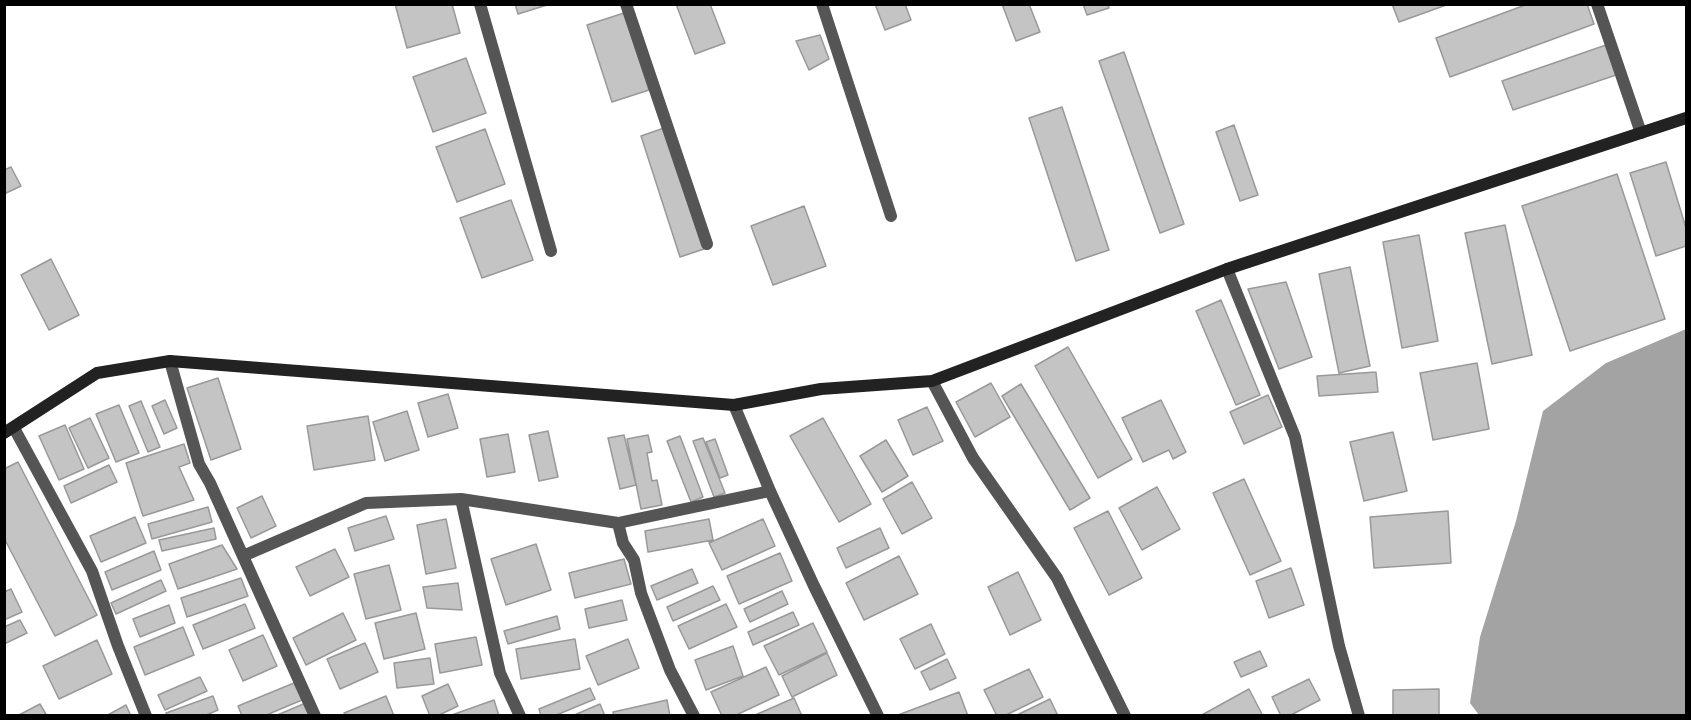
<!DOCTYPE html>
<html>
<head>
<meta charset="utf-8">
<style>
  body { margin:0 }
  #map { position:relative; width:1691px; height:720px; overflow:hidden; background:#fff; font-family:Barlow,sans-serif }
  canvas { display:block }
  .frame { position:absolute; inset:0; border:6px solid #000; pointer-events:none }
</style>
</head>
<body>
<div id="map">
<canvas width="1691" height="720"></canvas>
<div class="frame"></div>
</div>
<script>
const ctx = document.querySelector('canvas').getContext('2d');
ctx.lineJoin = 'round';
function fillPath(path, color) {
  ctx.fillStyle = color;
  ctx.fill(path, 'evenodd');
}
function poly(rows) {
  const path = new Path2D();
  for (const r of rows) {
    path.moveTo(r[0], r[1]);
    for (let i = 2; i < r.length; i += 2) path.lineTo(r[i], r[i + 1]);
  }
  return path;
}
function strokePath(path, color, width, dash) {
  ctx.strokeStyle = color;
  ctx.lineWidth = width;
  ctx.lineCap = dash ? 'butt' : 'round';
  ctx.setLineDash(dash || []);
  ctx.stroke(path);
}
fillPath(poly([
  [1686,329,1686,715,1479,715,1470,703,1480,637,1516,521,1543,411,1606,363]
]), '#a3a3a3');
const building = poly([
  [395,4,452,4,460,33,407,48,395,4],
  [515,4,547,4,547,5,518,14,515,4],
  [676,4,710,4,725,43,695,54,676,4],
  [875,4,905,4,911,20,885,30,875,4],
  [1002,4,1029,4,1040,32,1016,41,1002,4],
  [1083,4,1108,4,1109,8,1087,15,1083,4],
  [1392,4,1449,4,1399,22,1392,4],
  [1528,4,1587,4,1594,24,1450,77,1436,38,1528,4],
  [624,13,649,90,612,102,587,25,624,13],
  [820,35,829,59,809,70,796,41,820,35],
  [1606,45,1616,75,1513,110,1502,81,1606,45],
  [1124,52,1184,224,1160,233,1099,61,1124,52],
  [466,58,486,113,433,132,413,77,466,58],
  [1062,107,1109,250,1076,261,1029,118,1062,107],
  [1234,125,1258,195,1240,201,1216,132,1234,125],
  [664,128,704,249,680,257,641,136,664,128],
  [485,129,505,184,457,202,436,147,485,129],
  [1666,162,1686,228,1686,246,1656,256,1630,173,1666,162],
  [11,167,21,186,4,194,4,170,11,167],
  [1617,174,1665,319,1570,351,1522,206,1617,174],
  [511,200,533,260,482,278,460,218,511,200],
  [804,206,826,266,773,285,751,226,804,206],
  [1505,225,1532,355,1492,364,1465,233,1505,225],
  [1419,235,1438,341,1402,348,1383,242,1419,235],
  [51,259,79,315,49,330,21,275,51,259],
  [1350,267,1370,366,1339,373,1319,274,1350,267],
  [1286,282,1312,357,1279,369,1248,289,1286,282],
  [1221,300,1260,395,1236,405,1196,311,1221,300],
  [1068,347,1132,459,1098,478,1035,366,1068,347],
  [1477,363,1489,429,1433,440,1420,373,1477,363],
  [1376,372,1378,392,1319,396,1317,376,1376,372],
  [218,378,241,449,211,460,187,388,218,378],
  [991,383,1010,417,975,437,956,402,991,383],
  [1021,384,1090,498,1070,510,1002,396,1021,384],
  [448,394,458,428,428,437,418,403,448,394],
  [1268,395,1282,427,1244,444,1230,412,1268,395],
  [165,400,177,428,164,434,152,406,165,400],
  [1161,400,1186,452,1173,459,1169,450,1143,462,1122,418,1161,400],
  [141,401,160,447,148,452,129,406,141,401],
  [119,405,139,453,116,462,96,414,119,405],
  [927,407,943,441,913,455,898,420,927,407],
  [407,411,419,450,385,461,373,422,407,411],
  [368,416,375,460,314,470,307,426,368,416],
  [90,418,109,458,88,468,69,428,90,418],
  [823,418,871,504,839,522,790,436,823,418],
  [65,425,84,469,59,480,39,436,65,425],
  [548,431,558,477,539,481,529,435,548,431],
  [1393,432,1407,491,1364,501,1350,442,1393,432],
  [508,434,515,472,487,477,480,439,508,434],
  [624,435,636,485,620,489,608,438,624,435],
  [648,435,652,452,647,453,652,481,657,480,662,505,641,509,627,439,648,435],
  [680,436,703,497,691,502,667,441,680,436],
  [703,438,725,493,714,497,693,441,703,438],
  [715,439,728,475,720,478,706,442,715,439],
  [886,440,908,476,882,492,860,456,886,440],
  [184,444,190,463,179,467,194,500,143,516,126,463,184,444],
  [18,462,97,615,55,636,4,538,4,469,18,462],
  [109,465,117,482,71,503,64,486,109,465],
  [1244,479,1281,561,1250,575,1213,493,1244,479],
  [912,482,932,518,902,534,883,499,912,482],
  [1157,487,1180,529,1142,550,1119,508,1157,487],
  [262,496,276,526,251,538,237,508,262,496],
  [208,507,212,522,152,539,148,524,208,507],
  [1108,511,1142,578,1109,595,1074,528,1108,511],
  [1448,511,1451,563,1374,568,1370,517,1448,511],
  [386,516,394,539,355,551,348,528,386,516],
  [135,517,146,543,101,562,90,536,135,517],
  [446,519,456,568,426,574,417,525,446,519],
  [709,519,713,540,648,552,645,531,709,519],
  [763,519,775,546,722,570,709,543,763,519],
  [214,528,216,539,162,551,159,540,214,528],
  [880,528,889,548,846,568,837,548,880,528],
  [536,544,551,590,506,605,491,559,536,544],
  [222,545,237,569,178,589,169,564,222,545],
  [335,549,349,577,310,596,296,567,335,549],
  [154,551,161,570,112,590,105,572,154,551],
  [780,553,792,581,739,604,727,576,780,553],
  [899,556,918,594,864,620,846,583,899,556],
  [624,559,631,584,575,598,569,573,624,559],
  [389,565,401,610,366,619,354,574,389,565],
  [1291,568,1304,605,1269,618,1256,581,1291,568],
  [692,569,698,583,657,600,651,586,692,569],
  [1018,572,1041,620,1010,635,988,587,1018,572],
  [241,578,248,596,187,617,181,598,241,578],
  [161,580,166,591,116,614,111,603,161,580],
  [458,583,462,610,427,608,423,587,458,583],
  [713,586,720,600,673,621,667,607,713,586],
  [11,589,22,612,4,620,4,592,11,589],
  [782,591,788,604,750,622,744,609,782,591],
  [622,600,627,620,589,628,585,609,622,600],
  [245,604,255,628,203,649,193,625,245,604],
  [726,604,737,627,689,649,678,626,726,604],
  [169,605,175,623,140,637,133,619,169,605],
  [793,612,799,625,753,645,748,632,793,612],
  [343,613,356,640,306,665,293,638,343,613],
  [416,613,425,649,384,659,375,623,416,613],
  [557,616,560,629,508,644,504,631,557,616],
  [20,620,27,633,4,644,4,627,20,620],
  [813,623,827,652,779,675,764,646,813,623],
  [931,624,945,654,915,669,900,639,931,624],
  [183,627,194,655,145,675,134,647,183,627],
  [263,635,277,666,243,681,229,650,263,635],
  [476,637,482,665,440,673,435,644,476,637],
  [575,639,580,669,521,679,516,649,575,639],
  [628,639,639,668,598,685,586,656,628,639],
  [97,640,112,674,59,699,43,666,97,640],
  [365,643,378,672,340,689,327,659,365,643],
  [733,646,743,676,706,690,695,660,733,646],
  [1260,651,1267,666,1241,677,1234,662,1260,651],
  [827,653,837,675,792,697,782,676,827,653],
  [430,658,434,684,397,688,394,663,430,658],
  [947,659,956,678,930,690,921,672,947,659],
  [766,667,779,695,734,716,722,716,711,692,766,667],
  [1029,669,1043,697,1004,716,997,716,984,690,1029,669],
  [200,677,207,691,165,710,158,695,200,677],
  [1309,679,1320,700,1289,716,1281,716,1272,697,1309,679],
  [294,683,302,700,264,716,242,716,238,706,294,683],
  [448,684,458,706,437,716,430,716,422,696,448,684],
  [590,688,595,699,554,716,541,716,539,709,590,688],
  [1249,689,1263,716,1200,716,1249,689],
  [1439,689,1439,716,1393,716,1393,690,1439,689],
  [959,692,968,716,898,716,898,715,959,692],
  [213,696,218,710,204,716,167,716,166,713,213,696],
  [386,696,394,716,346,716,344,713,386,696],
  [794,698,802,716,753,716,794,698],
  [1050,699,1058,716,1015,716,1050,699],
  [494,700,499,716,449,716,494,700],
  [667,700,670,716,614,716,613,712,667,700],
  [308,702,314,716,275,716,308,702],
  [40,704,47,716,17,716,40,704],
  [600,704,605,716,572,716,600,704],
  [126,705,131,716,106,716,126,705]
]);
fillPath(building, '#c4c4c4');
strokePath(building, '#999', 1.5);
strokePath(poly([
  [1597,4,1641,133]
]), '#555', 12);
strokePath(poly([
  [480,4,551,251],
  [626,4,707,244],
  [822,4,891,216],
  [1227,269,1295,437,1339,646,1359,716],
  [170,361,199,464,210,483,315,716],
  [932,381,973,458,1057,578,1125,716],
  [734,405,770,491,814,586,878,716],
  [14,428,92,571,118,646,146,716],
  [461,499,500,673,520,716],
  [618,523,623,543,634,560,641,593,670,670,694,716],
  [243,556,366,503,461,499,618,523,770,491]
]), '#555', 12);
strokePath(poly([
  [4,433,97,373,170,361,734,405,821,389,932,381,1227,269,1686,118]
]), '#222', 12);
</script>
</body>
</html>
